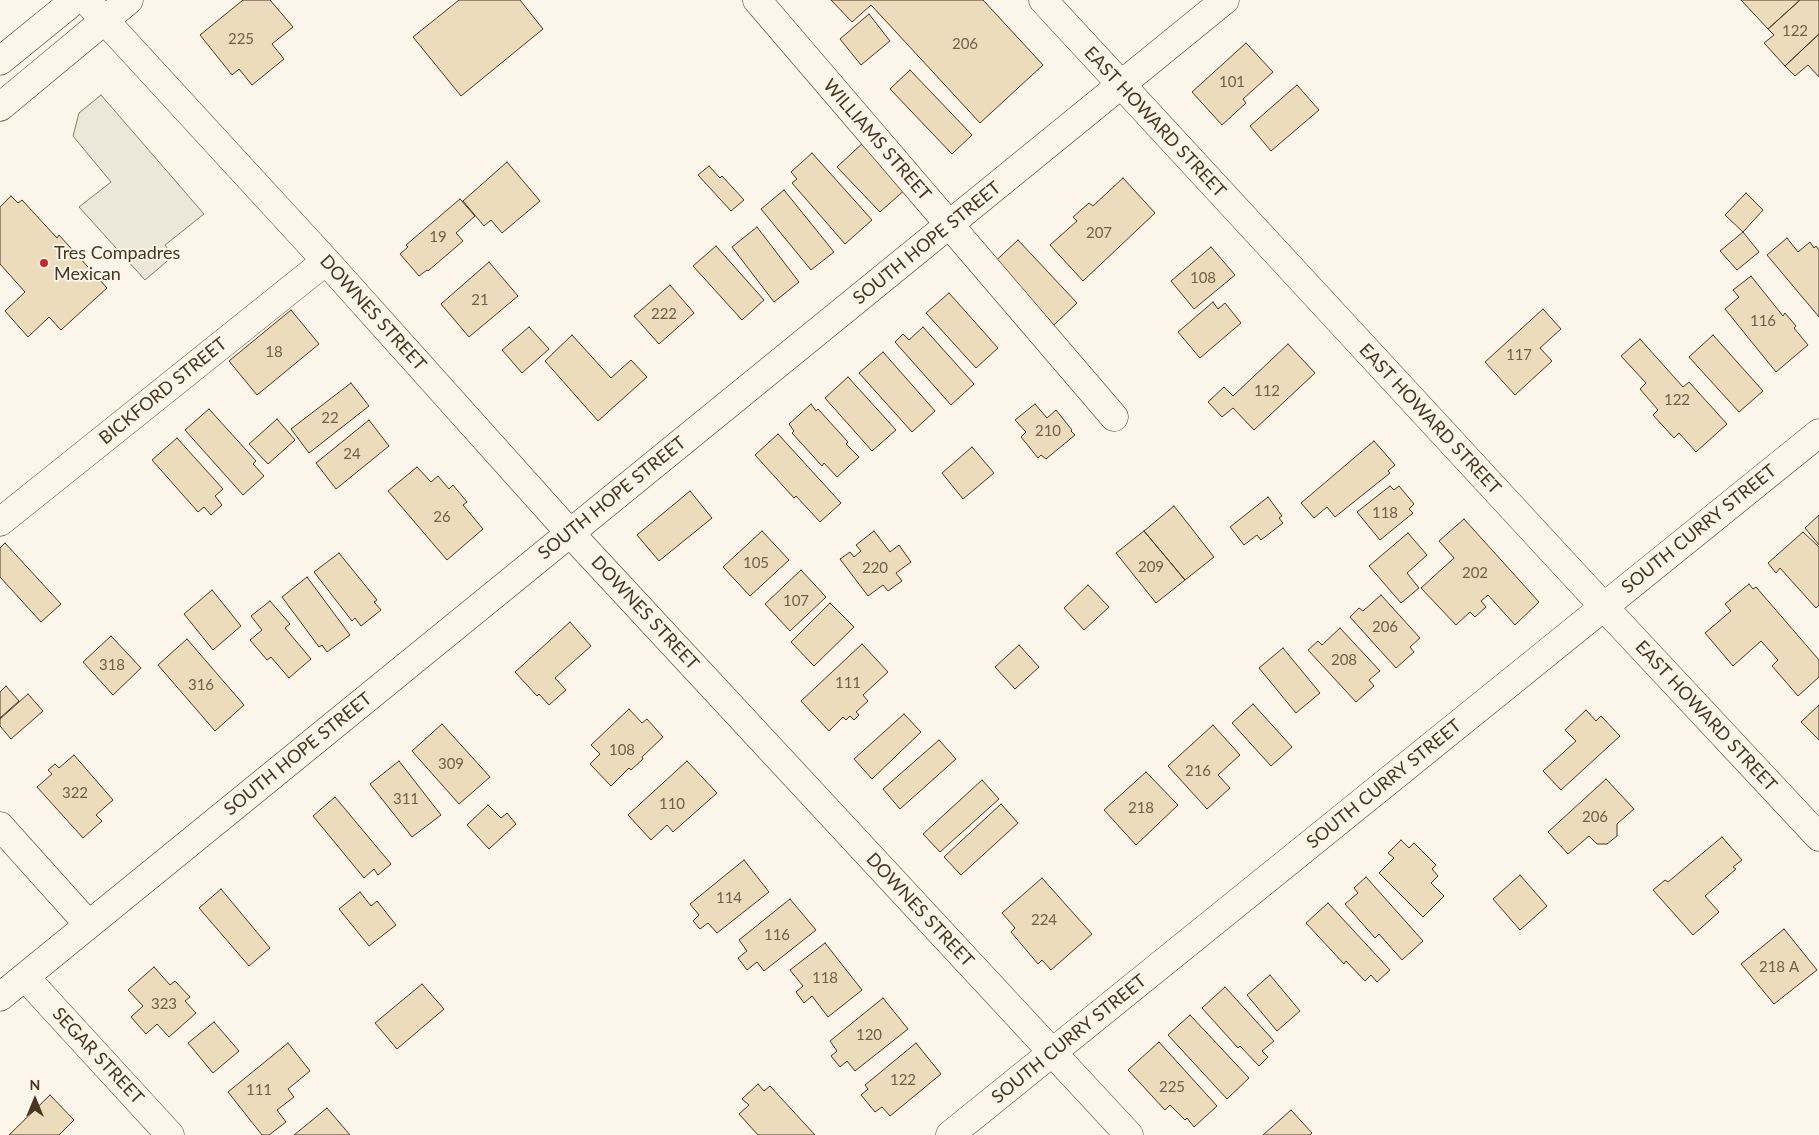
<!DOCTYPE html>
<html>
<head>
<meta charset="utf-8">
<style>
  body { margin:0 }
  #map { position:relative; width:1819px; height:1135px; overflow:hidden; background:#fbf6e9; font-family:Lato,sans-serif }
  canvas { display:block }
  .north { position:absolute; left:10px; top:1075px; width:50px; height:50px; -webkit-text-stroke:4px #fbf6e9; paint-order:stroke; rotate:0deg; font-size:14px; font-weight:700; line-height:20px; text-align:center; color:#4a3520 }
  .north::after { content:''; display:block; margin:auto; width:18px; height:22px; background:#4a3520; clip-path:polygon(50% 0,100% 100%,50% 72%,0 100%) }
</style>
</head>
<body>
<div id="map">
<canvas width="1819" height="1135"></canvas>
<div class="north">N</div>
</div>
<script>
const ctx = document.querySelector('canvas').getContext('2d');
ctx.lineJoin = 'round';
function fillPath(path, color) {
  ctx.fillStyle = color;
  ctx.fill(path, 'evenodd');
}
function poly(rows) {
  const path = new Path2D();
  for (const r of rows) {
    path.moveTo(r[0], r[1]);
    for (let i = 2; i < r.length; i += 2) path.lineTo(r[i], r[i + 1]);
  }
  return path;
}
function strokePath(path, color, width, dash) {
  ctx.strokeStyle = color;
  ctx.lineWidth = width;
  ctx.lineCap = dash ? 'butt' : 'round';
  ctx.setLineDash(dash || []);
  ctx.stroke(path);
}
function write(font, color, halo, rows, align = 'center') {
  ctx.font = font + ' Lato,sans-serif';
  ctx.lineWidth = 4;
  ctx.setLineDash([]);
  ctx.textBaseline = 'middle';
  ctx.strokeStyle = halo;
  ctx.fillStyle = color;
  for (const [text, x, y, turn = 0] of rows) {
    ctx.save();
    ctx.translate(x, y);
    ctx.rotate((+turn || 0) * Math.PI / 180);
    ctx.textAlign = isNaN(turn) ? turn : align;
    if (halo) ctx.strokeText(text, 0, 0);
    ctx.fillText(text, 0, 0);
    ctx.restore();
  }
}
const parking = poly([
  [101,95,204,214,165,245,173,256,145,280,79,207,111,182,73,136,79,113,101,95]
]);
fillPath(parking, '#ede7d9');
strokePath(parking, '#887966', 1);
const building = poly([
  [243,0,270,0,293,27,272,44,284,59,252,85,239,69,232,75,200,35,243,0],
  [459,0,520,0,543,29,461,96,413,37,459,0],
  [831,0,983,0,1043,65,980,123,871,5,852,22,831,0],
  [1741,0,1800,0,1768,29,1741,0],
  [1800,0,1819,0,1819,34,1785,66,1764,43,1774,35,1768,29,1800,0],
  [869,14,890,41,861,65,840,39,869,14],
  [1819,34,1819,77,1808,65,1795,76,1785,66,1819,34],
  [1246,43,1273,72,1243,99,1246,103,1222,125,1192,92,1246,43],
  [910,70,972,135,952,154,890,89,910,70],
  [1297,85,1319,110,1271,151,1250,126,1297,85],
  [865,141,908,187,880,212,837,167,865,141],
  [812,153,872,220,845,244,792,183,797,179,791,172,812,153],
  [507,162,540,201,502,233,491,220,484,226,463,201,507,162],
  [709,166,720,178,722,176,744,200,731,211,698,175,709,166],
  [1123,178,1155,213,1083,281,1050,245,1077,221,1073,217,1089,203,1093,206,1123,178],
  [784,190,834,252,811,270,761,209,784,190],
  [1746,193,1763,210,1743,232,1725,215,1746,193],
  [11,196,18,203,22,200,57,238,59,235,107,288,61,330,49,317,28,337,5,311,25,292,0,264,0,207,11,196],
  [460,199,475,216,456,233,463,241,428,271,427,270,419,276,400,254,408,247,406,245,460,199],
  [757,227,799,282,774,302,732,247,757,227],
  [1743,232,1759,252,1737,270,1720,251,1743,232],
  [1787,238,1798,252,1810,242,1814,248,1816,246,1819,250,1819,317,1767,255,1787,238],
  [1018,240,1077,303,1054,325,1035,305,988,268,1018,240],
  [716,246,764,300,742,320,693,266,716,246],
  [1211,247,1235,275,1194,309,1171,281,1211,247],
  [489,262,518,296,469,337,441,304,489,262],
  [1751,276,1783,316,1785,313,1796,326,1794,328,1808,345,1776,372,1725,309,1739,297,1733,290,1751,276],
  [670,285,694,313,659,344,634,316,670,285],
  [949,293,998,348,976,368,926,313,949,293],
  [1213,302,1218,309,1225,303,1241,323,1200,358,1178,332,1213,302],
  [1543,309,1561,329,1540,348,1552,361,1515,395,1485,362,1543,309],
  [291,310,319,344,257,395,229,361,291,310],
  [529,327,549,349,522,373,502,350,529,327],
  [923,327,974,384,951,405,895,342,903,334,909,340,923,327],
  [572,335,611,378,631,360,647,377,598,421,545,361,572,335],
  [1713,335,1763,391,1739,412,1689,357,1713,335],
  [1640,339,1683,387,1689,382,1727,424,1696,452,1679,433,1674,438,1653,415,1658,410,1640,389,1646,383,1621,356,1640,339],
  [1288,344,1315,373,1254,430,1233,408,1222,417,1208,402,1224,387,1233,396,1288,344],
  [883,352,935,411,912,432,859,373,883,352],
  [848,377,896,430,872,451,825,398,848,377],
  [351,383,369,406,309,453,291,429,351,383],
  [811,404,816,411,818,409,848,442,846,444,859,457,837,477,824,463,822,466,792,433,794,431,789,424,811,404],
  [1035,404,1047,418,1056,410,1072,430,1071,431,1075,435,1046,459,1041,455,1038,458,1021,437,1026,432,1015,420,1035,404],
  [209,409,256,461,253,464,264,476,243,495,185,430,209,409],
  [277,419,295,440,268,464,249,444,277,419],
  [369,420,389,446,336,489,316,463,369,420],
  [778,434,841,503,820,522,796,496,794,498,755,455,778,434],
  [177,438,223,489,215,496,222,505,211,515,204,507,198,512,152,460,177,438],
  [1374,441,1395,465,1388,471,1390,473,1335,517,1327,507,1314,518,1301,503,1374,441],
  [972,447,994,473,963,499,942,473,972,447],
  [417,467,431,482,438,476,449,489,453,485,467,502,463,505,483,529,447,560,388,491,417,467],
  [1390,486,1394,490,1399,486,1414,504,1409,509,1413,513,1380,540,1357,512,1390,486],
  [690,491,712,518,659,561,637,535,690,491],
  [1268,497,1282,516,1279,518,1283,523,1261,540,1257,535,1244,545,1230,527,1268,497],
  [1174,506,1214,557,1185,580,1144,531,1174,506],
  [1819,515,1819,545,1805,528,1819,515],
  [1464,519,1539,602,1515,625,1488,595,1481,601,1486,607,1475,617,1470,612,1456,625,1421,588,1454,558,1439,541,1464,519],
  [762,531,789,560,750,596,723,567,762,531],
  [874,531,890,552,899,545,911,562,896,573,902,581,888,591,883,585,868,596,840,559,850,552,854,557,861,551,856,545,874,531],
  [1144,531,1185,580,1156,603,1116,553,1144,531],
  [1803,532,1819,547,1819,605,1816,608,1780,568,1776,573,1768,563,1803,532],
  [1408,533,1427,555,1407,573,1419,588,1401,603,1369,566,1408,533],
  [5,543,61,604,41,622,0,577,0,548,5,543],
  [339,553,377,600,374,602,381,610,361,626,355,618,352,621,314,572,339,553],
  [801,570,826,597,790,631,765,604,801,570],
  [307,577,350,635,327,652,322,645,319,647,282,597,307,577],
  [1749,584,1753,589,1756,587,1819,660,1819,677,1798,696,1772,666,1778,660,1761,641,1733,666,1705,633,1731,611,1725,604,1749,584],
  [1088,585,1109,607,1084,630,1064,608,1088,585],
  [212,590,241,626,213,650,184,614,212,590],
  [1381,595,1420,638,1410,647,1414,652,1396,668,1350,617,1359,608,1363,611,1381,595],
  [270,601,290,624,285,628,311,659,289,678,271,657,267,660,250,640,262,630,251,616,270,601],
  [830,603,854,627,814,666,791,642,830,603],
  [570,622,591,646,555,678,566,690,549,705,539,694,537,696,515,672,570,622],
  [1340,628,1380,671,1369,680,1374,686,1356,702,1308,650,1318,641,1322,645,1340,628],
  [111,636,141,668,113,695,83,662,111,636],
  [187,639,244,705,215,731,158,665,187,639],
  [862,644,888,672,863,695,868,701,856,712,859,715,854,720,850,716,846,720,843,717,829,731,801,701,862,644],
  [1019,645,1039,667,1015,689,995,667,1019,645],
  [1283,648,1320,693,1296,713,1259,668,1283,648],
  [6,686,19,701,0,718,0,692,6,686],
  [28,694,43,711,11,739,0,726,0,719,28,694],
  [1253,704,1292,747,1271,766,1232,723,1253,704],
  [1819,705,1819,740,1801,722,1819,705],
  [629,709,642,723,647,719,663,737,642,757,643,759,631,770,629,768,611,786,590,764,600,754,591,745,629,709],
  [1586,710,1596,721,1601,716,1620,736,1561,790,1543,771,1576,741,1565,730,1586,710],
  [904,714,921,732,872,779,854,759,904,714],
  [442,724,490,777,459,804,412,751,442,724],
  [1213,725,1240,755,1218,775,1230,788,1207,809,1168,766,1213,725],
  [939,740,956,759,900,809,883,789,939,740],
  [74,755,113,800,96,815,102,821,83,838,37,787,52,774,48,770,55,764,59,768,74,755],
  [399,761,441,815,412,837,370,784,399,761],
  [687,761,717,793,673,832,667,825,651,840,628,815,687,761],
  [1146,772,1178,805,1136,845,1104,810,1146,772],
  [1606,779,1634,809,1617,824,1617,836,1607,844,1597,844,1589,836,1568,854,1548,832,1606,779],
  [982,780,999,799,940,852,923,834,982,780],
  [335,797,391,864,378,875,374,869,364,878,313,816,335,797],
  [1001,804,1018,823,961,875,944,857,1001,804],
  [488,805,501,818,507,813,516,824,489,849,467,825,488,805],
  [1722,837,1742,860,1733,867,1736,869,1705,896,1719,912,1693,935,1653,890,1665,880,1668,882,1722,837],
  [1401,840,1409,848,1414,843,1436,865,1432,869,1438,876,1431,883,1444,896,1423,917,1379,873,1394,858,1388,853,1401,840],
  [744,860,769,892,717,933,708,923,700,929,693,921,699,915,690,904,744,860],
  [1520,875,1547,906,1520,930,1493,899,1520,875],
  [1366,877,1423,941,1402,960,1379,934,1375,938,1345,904,1358,893,1354,888,1366,877],
  [1042,878,1092,934,1051,970,1042,960,1038,964,1011,932,1015,928,1002,913,1042,878],
  [221,889,270,948,249,966,199,908,221,889],
  [360,892,371,906,377,901,396,925,369,946,339,909,360,892],
  [790,899,816,930,764,971,757,962,747,970,738,958,747,951,739,940,790,899],
  [1328,903,1390,970,1377,982,1371,975,1365,981,1346,961,1344,964,1306,923,1328,903],
  [1784,929,1817,970,1774,1004,1741,964,1784,929],
  [825,943,862,990,828,1017,812,996,804,1003,796,992,803,986,790,970,825,943],
  [154,967,170,985,175,981,190,997,185,1001,196,1013,169,1037,157,1024,146,1034,131,1017,143,1006,128,990,154,967],
  [1270,975,1300,1011,1277,1031,1247,995,1270,975],
  [422,984,444,1009,397,1049,375,1023,422,984],
  [1225,987,1274,1041,1262,1051,1268,1057,1259,1066,1240,1046,1238,1048,1202,1008,1225,987],
  [883,998,908,1029,855,1071,847,1061,840,1067,831,1056,837,1051,830,1041,883,998],
  [1190,1015,1249,1078,1227,1099,1168,1035,1190,1015],
  [214,1022,239,1051,213,1073,188,1043,214,1022],
  [1159,1042,1217,1106,1194,1127,1187,1118,1185,1120,1170,1105,1165,1110,1128,1070,1159,1042],
  [288,1043,310,1071,288,1089,294,1097,277,1110,286,1122,269,1135,262,1135,228,1092,288,1043],
  [916,1043,941,1074,890,1116,882,1107,875,1112,861,1095,868,1089,865,1085,916,1043],
  [758,1084,764,1091,770,1086,815,1135,758,1135,739,1114,749,1105,742,1099,758,1084],
  [50,1095,74,1120,59,1135,9,1135,50,1095],
  [327,1108,350,1135,294,1135,327,1108],
  [1291,1110,1312,1133,1310,1135,1263,1135,1291,1110]
]);
fillPath(building, '#ecdcbc');
strokePath(building, '#4a3520', 1);
const minor = poly([
  [86,0,326,261,570,533,1129,1135],
  [757,0,1114,417],
  [1043,0,1604,607,1819,837],
  [0,522,326,261],
  [0,826,88,924],
  [25,977,170,1135],
  [0,997,1225,0],
  [950,1135,1819,433]
]);
const major = poly([
  [0,61,75,0],
  [0,107,129,0]
]);
strokePath(minor, '#4a3520', 29);
strokePath(major, '#4a3520', 29);
strokePath(minor, '#fbf6e9', 28);
strokePath(major, '#fbf6e9', 28);
for (const [x, y, r, color] of [
  [44,263,5,"#c62828"]
]) {
  const dot = new Path2D();
  dot.arc(x, y, r, 0, 2 * Math.PI);
  ctx.fillStyle = color;
  ctx.fill(dot);
  strokePath(dot, '#fbf6e9', 2);
}
write('15px', '#725f47', null, [
  ["122",1795,31],
  ["225",241,39],
  ["206",965,44],
  ["101",1232,82],
  ["207",1099,233],
  ["19",438,237],
  ["108",1203,278],
  ["21",480,300],
  ["222",664,314],
  ["116",1763,321],
  ["18",274,352],
  ["117",1519,355],
  ["112",1267,391],
  ["122",1677,400],
  ["22",330,418],
  ["210",1048,431],
  ["24",352,454],
  ["118",1385,513],
  ["26",442,517],
  ["105",756,563],
  ["209",1151,567],
  ["220",875,568],
  ["202",1475,573],
  ["107",796,601],
  ["206",1385,627],
  ["208",1344,660],
  ["318",112,665],
  ["111",848,683],
  ["316",201,685],
  ["108",622,750],
  ["309",451,764],
  ["216",1198,771],
  ["322",75,793],
  ["311",406,799],
  ["110",672,804],
  ["218",1141,808],
  ["206",1595,817],
  ["114",729,898],
  ["224",1044,920],
  ["116",777,935],
  ["218 A",1779,967],
  ["118",825,978],
  ["323",164,1004],
  ["120",869,1035],
  ["122",903,1080],
  ["225",1172,1087],
  ["111",259,1090]
]);
write('18px', '#4a3520', '#fbf6e9', [
  ["EAST HOWARD STREET",1155,122,47],
  ["WILLIAMS STREET",877,140,49],
  ["SOUTH HOPE STREET",927,243,-39],
  ["DOWNES STREET",373,313,48],
  ["BICKFORD STREET",163,391,-39],
  ["EAST HOWARD STREET",1430,419,47],
  ["SOUTH HOPE STREET",612,498,-39],
  ["SOUTH CURRY STREET",1699,529,-39],
  ["DOWNES STREET",645,613,47],
  ["EAST HOWARD STREET",1706,716,47],
  ["SOUTH HOPE STREET",298,754,-39],
  ["SOUTH CURRY STREET",1384,784,-39],
  ["DOWNES STREET",920,910,47],
  ["SOUTH CURRY STREET",1069,1039,-39],
  ["SEGAR STREET",98,1056,47]
]);
write('18px', '#4a3520', '#fbf6e9', [
  ["Tres Compadres",54,253],
  ["Mexican",54,274]
], 'left');
</script>
</body>
</html>
